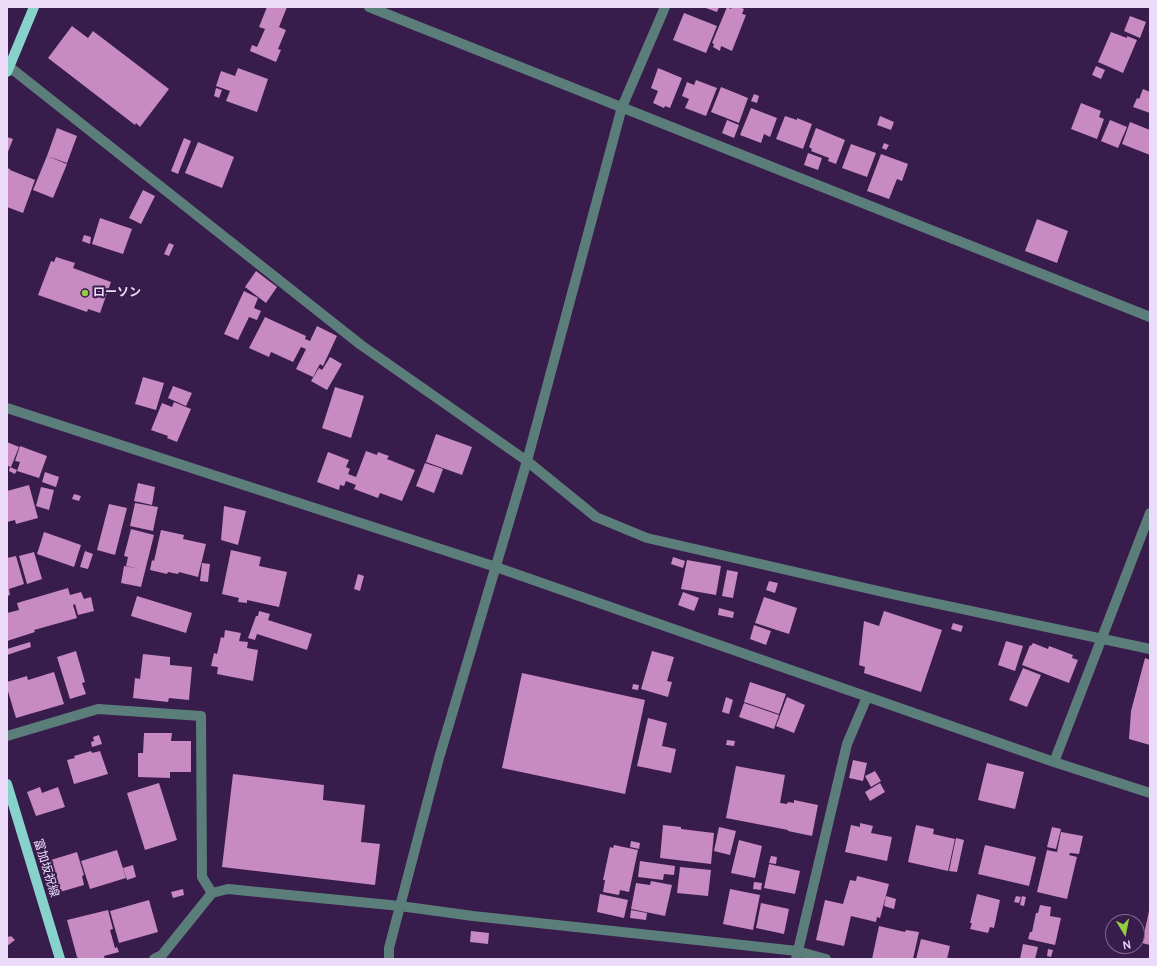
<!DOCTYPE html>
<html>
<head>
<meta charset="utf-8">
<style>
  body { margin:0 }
  #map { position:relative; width:1157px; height:966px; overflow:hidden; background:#381c4b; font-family:Manrope,sans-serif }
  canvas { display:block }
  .frame { position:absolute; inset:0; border:8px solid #ebdbf9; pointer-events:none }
  .north { position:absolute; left:1105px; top:914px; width:40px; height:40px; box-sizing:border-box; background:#381c4b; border:1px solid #806891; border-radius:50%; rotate:170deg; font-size:11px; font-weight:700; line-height:16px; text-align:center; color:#ebdbf9 }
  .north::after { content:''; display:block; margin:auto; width:14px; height:18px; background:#91cd3f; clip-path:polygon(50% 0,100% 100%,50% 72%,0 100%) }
</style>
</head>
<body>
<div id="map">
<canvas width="1157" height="966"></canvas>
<div class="frame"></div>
<div class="north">N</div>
</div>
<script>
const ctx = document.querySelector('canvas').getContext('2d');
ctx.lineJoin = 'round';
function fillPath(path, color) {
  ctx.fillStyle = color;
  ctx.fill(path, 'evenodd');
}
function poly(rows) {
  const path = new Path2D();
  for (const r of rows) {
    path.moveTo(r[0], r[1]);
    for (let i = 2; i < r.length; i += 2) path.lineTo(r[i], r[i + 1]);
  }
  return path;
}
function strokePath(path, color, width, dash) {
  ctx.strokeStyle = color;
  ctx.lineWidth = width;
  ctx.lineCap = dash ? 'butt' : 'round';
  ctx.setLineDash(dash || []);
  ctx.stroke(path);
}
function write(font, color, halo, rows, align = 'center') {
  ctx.font = font + ' Manrope,"Noto Sans JP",sans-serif';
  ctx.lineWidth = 4;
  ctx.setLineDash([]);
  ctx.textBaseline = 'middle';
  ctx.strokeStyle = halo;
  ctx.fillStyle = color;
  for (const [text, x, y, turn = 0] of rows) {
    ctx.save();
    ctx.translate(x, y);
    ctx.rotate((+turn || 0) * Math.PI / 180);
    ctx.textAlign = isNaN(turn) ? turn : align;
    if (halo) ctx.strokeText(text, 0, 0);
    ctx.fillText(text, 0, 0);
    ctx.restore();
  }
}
fillPath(poly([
  [267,7,287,7,279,27,286,30,278,49,281,50,276,62,250,51,252,45,257,47,265,29,259,27],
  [703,7,719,7,717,12],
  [727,7,731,9,732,7,739,7,744,9,742,14,746,15,732,51,721,46,720,51,713,47,714,44,712,43],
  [684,13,717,26,706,53,673,40],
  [1130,16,1146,22,1140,38,1124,31],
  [72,26,88,38,93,31,169,89,140,127,136,123,135,125,48,58],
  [1111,32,1127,38,1127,36,1137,40,1123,73,1098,62],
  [1096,66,1105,70,1101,79,1092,75],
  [238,68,268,79,257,112,226,101,230,91,216,86,221,71,235,76],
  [658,68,682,78,670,108,665,106,664,108,653,103,658,91,651,88],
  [696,80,717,88,706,116,685,108,689,99,682,96,687,82,694,85],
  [721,87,748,98,739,123,711,112],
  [216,88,222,90,219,98,214,96],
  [1143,89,1150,92,1150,113,1133,107,1137,98,1139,99],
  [754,94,759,96,757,103,751,101],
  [1081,103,1101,111,1099,117,1104,119,1097,139,1071,129],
  [751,108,777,118,770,137,764,134,761,143,740,135],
  [785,116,797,120,797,118,812,124,803,149,776,139],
  [880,116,894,122,891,130,877,125],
  [727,120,739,125,734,138,722,133],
  [1110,120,1127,127,1118,148,1101,141],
  [1130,122,1150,130,1150,155,1122,144],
  [57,128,77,136,67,163,47,156],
  [816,128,845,140,836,164,828,161,829,158,811,151,812,149,809,147],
  [7,137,13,139,7,154],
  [184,138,191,141,178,174,171,171],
  [198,142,234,157,222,188,185,173],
  [884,143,889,145,886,150,882,148],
  [851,144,876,153,867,177,842,168],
  [808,153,822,158,818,170,804,165],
  [881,154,908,164,902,181,897,179,889,199,867,191],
  [47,156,67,164,53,198,33,190],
  [7,168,10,169,10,170,35,180,23,213,7,207],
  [143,190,155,196,141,224,129,218],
  [100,218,132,229,123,254,92,244],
  [1037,219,1068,231,1057,263,1025,251],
  [84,235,91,237,90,244,82,241],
  [169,243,174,245,169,256,164,254],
  [56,257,75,263,73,268,111,282,100,313,88,309,87,312,38,295,51,261,54,262],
  [256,271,277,287,266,303,245,287],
  [244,291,258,298,254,308,261,311,257,320,249,317,238,340,224,334],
  [265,317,306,336,305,339,310,341,317,326,337,336,323,366,320,364,313,377,296,369,306,349,301,347,293,362,271,352,269,357,249,348],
  [330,357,342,364,327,390,311,381,319,368,322,370],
  [143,377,164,383,156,410,135,404],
  [173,386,192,393,186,406,168,398],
  [335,387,364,396,351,438,322,428],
  [174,402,191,409,177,442,167,438,168,436,151,430,162,403,172,407],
  [436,434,472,447,462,475,426,462],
  [7,442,19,447,11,467,8,466,7,469],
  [20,446,47,456,39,478,17,471,20,462,15,461],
  [366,451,377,455,378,452,389,456,387,459,415,470,402,501,380,493,378,498,354,489,356,485,346,481,344,486,340,485,339,490,317,482,328,452,349,460,346,467,350,469,348,474,356,477],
  [425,463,443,469,434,493,416,486],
  [10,467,17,470,15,474,9,471],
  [45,472,59,477,56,487,42,482],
  [138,483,155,487,152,505,134,501],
  [29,485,38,518,16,524,15,520,7,522,7,491],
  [41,487,54,490,49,510,36,506],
  [74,494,81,496,79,501,72,499],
  [135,503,158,507,153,531,130,526],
  [109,504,127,508,115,555,97,550],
  [224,506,246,511,238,545,221,540],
  [131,529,154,535,141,587,121,583,124,566,140,569,126,566,128,557,124,556],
  [161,530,184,535,183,539,206,544,198,577,179,572,178,574,168,572,167,574,150,570,152,560,154,561],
  [44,532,81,545,74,567,37,554],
  [231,550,261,557,259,566,287,572,279,607,247,600,247,603,238,602,239,598,222,594],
  [85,551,93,554,88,569,80,567],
  [34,552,42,579,27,584,19,556],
  [16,556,24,584,9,589,10,595,7,596,7,558],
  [673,557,685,561,683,568,671,564],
  [687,560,721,566,716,595,681,589],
  [202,563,210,564,208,582,200,581],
  [727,570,738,572,733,598,722,596],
  [358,574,364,576,360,591,354,589],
  [769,581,778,583,775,593,766,590],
  [68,588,70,595,81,592,84,599,91,597,94,611,78,615,75,604,73,605,77,618,34,630,35,632,7,641,7,613,19,610,17,603],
  [683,592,699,598,694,611,678,605],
  [137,596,192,613,186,633,131,616],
  [764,597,797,608,789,634,755,623],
  [719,608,734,612,733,618,718,615],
  [259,611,270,614,268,620,312,634,307,650,257,634,255,640,248,638,256,616,258,616],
  [884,611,942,630,921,692,864,673,865,667,859,665,864,621,879,626],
  [953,623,963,626,961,632,951,629],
  [754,625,771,631,766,645,750,639],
  [225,630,241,633,239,641,248,642,247,648,258,650,253,681,217,674,218,667,211,666,214,653,217,654,221,637,224,638],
  [1006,641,1023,646,1015,671,998,665],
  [30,642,31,647,7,655,7,649],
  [1033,643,1048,649,1049,646,1073,655,1072,658,1078,660,1069,683,1022,665,1030,645,1031,646],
  [76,651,85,682,82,683,86,694,70,699,57,657],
  [652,651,674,657,667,681,672,682,668,697,641,689],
  [143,654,170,657,170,665,192,667,189,700,169,698,168,702,133,698,135,678,140,679],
  [1145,658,1150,660,1150,745,1129,739,1131,711],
  [1023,668,1041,675,1027,707,1009,700],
  [54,672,64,704,16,718,7,688,7,682,27,676,28,680],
  [522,673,645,700,625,794,502,768],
  [750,682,786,694,779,714,744,702],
  [633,684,639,685,638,690,632,689],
  [726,697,733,700,729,714,722,712],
  [787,697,805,705,794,733,776,726],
  [744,703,779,715,774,729,739,717],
  [648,718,667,723,662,746,676,749,671,773,637,766],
  [144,733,172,733,171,741,191,741,191,772,170,772,170,778,138,777,138,753,143,753],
  [99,735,102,744,92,747,91,742,94,741,93,737],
  [727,740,735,741,734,746,726,745],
  [91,751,92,753,100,751,108,774,74,784,67,760,75,758,74,756],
  [853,760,867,763,863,781,849,778],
  [987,763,1024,772,1015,809,978,800],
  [736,766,785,775,780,803,787,804,788,802,794,803,794,800,818,805,812,836,788,831,788,830,726,818],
  [875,771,881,781,871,787,865,776],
  [233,774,324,785,323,800,365,805,361,842,380,844,375,885,222,867],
  [159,783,177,840,145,850,127,793],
  [880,783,885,792,870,801,865,792],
  [40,787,42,793,58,787,65,807,36,816,27,792],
  [860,823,873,826,871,833,892,837,887,861,845,852,851,825,860,827],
  [663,825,681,827,681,829,714,833,711,864,660,858],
  [916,825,934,829,933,834,955,839,948,871,908,862],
  [719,827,736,831,730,855,714,851],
  [1052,827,1061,829,1056,849,1047,847],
  [1061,832,1083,836,1079,854,1070,853,1069,855,1077,857,1067,899,1037,892,1047,850,1057,852],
  [956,838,964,840,957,872,949,871],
  [739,840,762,846,755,878,731,873],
  [631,841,640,843,639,849,630,847],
  [614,845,638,850,629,892,620,890,619,895,603,892,605,880,603,880,610,847,613,848],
  [985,845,1036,857,1029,886,978,874],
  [117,850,126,878,90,889,81,861],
  [77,852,84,875,82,876,84,885,60,892,51,860],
  [771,856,777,857,776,864,769,863],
  [640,861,675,866,674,875,664,874,663,880,638,877],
  [769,864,800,871,795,894,764,888],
  [133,865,136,877,127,880,123,868],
  [680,867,711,870,708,896,677,893],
  [857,876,889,884,880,918,877,917,876,922,851,916,844,946,816,940,825,900,843,904,850,880,856,881],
  [651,881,672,885,665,916,631,909,636,883,650,885],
  [754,882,762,883,761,890,753,889],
  [183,889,184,895,173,898,171,892],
  [730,889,760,895,753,930,723,924],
  [600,894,628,900,624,918,597,912],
  [977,894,1000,900,994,928,990,927,988,933,970,929,972,923,970,923],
  [886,896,896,899,894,909,884,906],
  [1016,896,1021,897,1019,903,1014,902],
  [1022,896,1026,897,1024,906,1020,905],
  [149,900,158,932,119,943,110,911],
  [761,903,789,909,784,934,756,928],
  [1040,905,1051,907,1050,916,1061,918,1055,945,1028,939,1030,932,1032,932,1036,913,1038,913],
  [108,910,113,929,110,930,115,948,117,947,119,952,104,956,105,959,79,959,77,957,67,920],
  [631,910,647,913,646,920,630,918],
  [1149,911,1150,911,1150,945,1142,943],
  [879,926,905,932,906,930,919,932,913,959,872,959],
  [471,931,489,933,488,944,470,942],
  [7,935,9,937,11,936,15,940,7,946],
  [921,939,950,946,947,959,916,959],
  [1023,944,1038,947,1035,959,1020,959],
  [1048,949,1053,950,1051,957,1047,956]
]), '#c78ac1');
strokePath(poly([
  [369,7,1150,317],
  [7,65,361,345,527,461,596,517,647,538,896,595,1150,649],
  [7,408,496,567,1054,762,1150,793],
  [7,736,98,709,201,716,202,877,212,893],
  [1054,762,1150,513],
  [154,959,162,955,212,893,228,889,400,906,473,916,706,941,797,951,826,959],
  [389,959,389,948,439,758,527,461,622,107,665,7],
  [796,959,847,744,867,697]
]), '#5c7e7b', 10);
strokePath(poly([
  [7,72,34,7],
  [7,784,60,959]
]), '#88d2cc', 10);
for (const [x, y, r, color] of [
  [85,293,4,"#91cd3f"]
]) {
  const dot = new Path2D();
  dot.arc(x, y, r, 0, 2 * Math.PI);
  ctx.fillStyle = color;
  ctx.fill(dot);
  strokePath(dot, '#381c4b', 1.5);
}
write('bold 12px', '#ebdbf9', '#381c4b', [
  ["ローソン",93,293]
], 'left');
write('12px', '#ebdbf9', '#381c4b', [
  ["富加坂祝線",46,868,73]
]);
</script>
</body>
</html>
